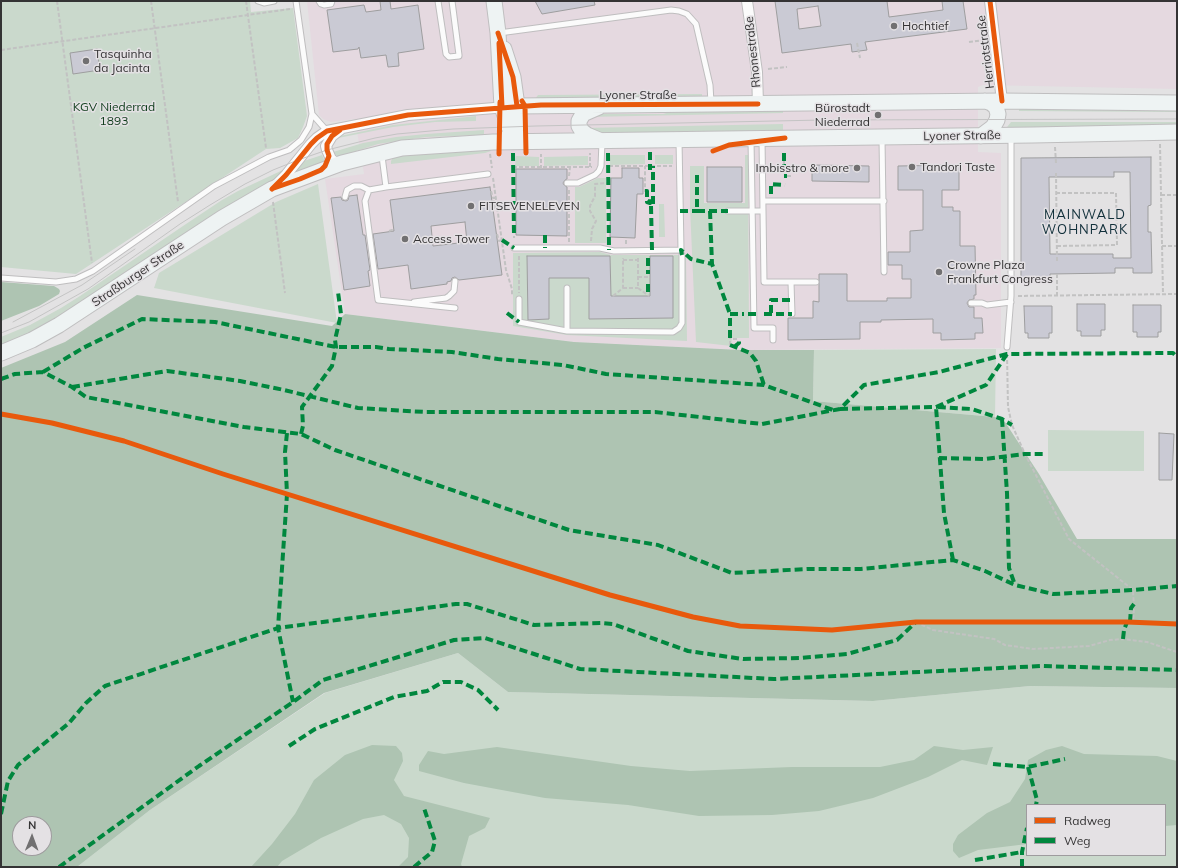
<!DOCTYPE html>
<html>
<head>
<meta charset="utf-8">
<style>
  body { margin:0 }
  #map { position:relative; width:1178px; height:868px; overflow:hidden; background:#e3e2e3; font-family:Mulish,sans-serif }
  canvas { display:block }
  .frame { position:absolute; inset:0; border:2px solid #343334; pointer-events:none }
  .legend { position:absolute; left:1026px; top:804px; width:140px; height:52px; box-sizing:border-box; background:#e4e1e4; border:1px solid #9e9b9e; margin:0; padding:5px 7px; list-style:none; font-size:12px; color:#343334 }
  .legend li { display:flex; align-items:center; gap:8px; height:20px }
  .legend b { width:20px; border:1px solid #9e9b9e }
  .north { position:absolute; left:12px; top:816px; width:40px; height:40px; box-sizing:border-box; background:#e4e1e4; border:1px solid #9e9b9e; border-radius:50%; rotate:1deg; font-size:11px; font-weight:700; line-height:16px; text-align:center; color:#343334 }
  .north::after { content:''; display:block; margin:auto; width:14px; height:18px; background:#717071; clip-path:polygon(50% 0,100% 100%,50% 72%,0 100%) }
</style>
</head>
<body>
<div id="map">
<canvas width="1178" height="868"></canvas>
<div class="frame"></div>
<ul class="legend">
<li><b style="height:5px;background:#e8590c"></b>Radweg</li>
<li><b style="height:5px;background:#00873e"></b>Weg</li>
</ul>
<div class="north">N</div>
</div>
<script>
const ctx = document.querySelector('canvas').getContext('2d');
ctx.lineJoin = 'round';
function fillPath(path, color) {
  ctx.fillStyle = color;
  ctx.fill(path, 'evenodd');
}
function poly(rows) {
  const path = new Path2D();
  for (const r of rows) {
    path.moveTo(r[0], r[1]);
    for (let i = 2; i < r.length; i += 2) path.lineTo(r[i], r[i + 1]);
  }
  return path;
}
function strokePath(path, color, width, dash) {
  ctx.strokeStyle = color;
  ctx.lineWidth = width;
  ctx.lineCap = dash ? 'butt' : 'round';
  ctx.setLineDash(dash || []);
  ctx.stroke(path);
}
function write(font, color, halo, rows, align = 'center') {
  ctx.font = font + ' Mulish,sans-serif';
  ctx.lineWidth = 3;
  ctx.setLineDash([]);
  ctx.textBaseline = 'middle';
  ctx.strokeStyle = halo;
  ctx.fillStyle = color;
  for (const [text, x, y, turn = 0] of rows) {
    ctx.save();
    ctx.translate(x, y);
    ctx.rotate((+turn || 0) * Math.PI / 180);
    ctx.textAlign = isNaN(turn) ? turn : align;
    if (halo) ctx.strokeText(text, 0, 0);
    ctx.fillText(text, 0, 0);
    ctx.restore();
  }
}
fillPath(poly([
  [307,1,1177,1,1177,89,983,85,978,87,978,152,1001,153,1001,348,741,350,574,342,345,314,325,179,364,174,355,119,331,122,323,119,319,115]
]), '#e5d9e0');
fillPath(poly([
  [1,1,250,1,251,12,293,8,307,116,303,127,298,138,280,148,266,149,76,274,1,267],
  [702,94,702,97,535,99,538,95],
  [1019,106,1177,108,1177,112,1019,111],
  [783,108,783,113,586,117,592,114,663,114,681,109],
  [476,116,476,121,435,122,393,127,333,139,340,136,393,125],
  [1011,122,1177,122,1177,127,1004,131],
  [783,124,783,133,592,135,584,128],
  [484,130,484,135,426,137,378,144,338,157,333,152,363,143,396,137,426,134],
  [490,150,491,151,485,153,391,164,391,161,394,156,440,151],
  [322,155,325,162,293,173,301,162],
  [610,155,645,155,645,164,610,165],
  [655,155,673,155,673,164,655,164],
  [745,155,748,155,749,338,732,338,731,346,696,342,690,207,690,166,704,166,704,203,745,203],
  [516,156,539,157,539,166,515,166],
  [588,156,588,165,544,166,544,157],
  [285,169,273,181,229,205,43,328,1,346,1,337,30,325,61,308,80,296,183,226,222,200,238,191],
  [598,178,606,178,606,243,575,243,575,187,579,187],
  [318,184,337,323,154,288,159,273,276,202],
  [659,204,664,204,665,237,659,237],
  [600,252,611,255,686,255,687,341,567,335,513,326,513,253],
  [528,256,610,256,611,296,650,296,650,256,672,256,672,318,589,319,589,278,549,278,549,319,528,320],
  [996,349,995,417,813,401,814,350],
  [1048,430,1144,431,1144,471,1048,471],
  [458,653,508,692,873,701,1030,686,1177,688,1177,867,77,867,150,810,325,693],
  [1027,805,1165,805,1165,855,1027,855]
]), '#cad9cc');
fillPath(poly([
  [1,282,54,286,59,289,60,291,59,294,39,306,1,321],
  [137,295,332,326,345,314,574,342,741,350,814,350,813,401,995,417,1005,422,1039,474,1077,539,1177,539,1177,688,1030,686,873,701,508,692,458,653,324,693,150,810,77,867,1,867,1,368,65,342],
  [20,824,44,824,44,848,20,848],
  [372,745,396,746,402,753,403,761,394,780,404,796,490,818,485,828,469,836,461,864,462,867,398,867,408,857,409,838,401,824,384,815,363,819,321,838,282,861,277,867,251,867,272,844,295,814,314,780,345,755],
  [934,746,963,750,993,747,987,765,962,760,928,777,873,798,819,811,772,815,699,816,628,805,545,798,464,783,419,771,419,765,428,751,444,754,497,747,631,766,690,771,792,767,880,767,914,760],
  [1062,746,1084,754,1157,756,1177,761,1177,825,1165,826,1165,805,1027,805,1027,844,978,850,959,858,953,851,953,844,958,835,987,813,1010,802,1025,779,1028,760,1046,750]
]), '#aec4b2');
const building = poly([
  [380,1,390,1,391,9,418,5,424,49,398,53,399,66,388,67,386,55,361,58,359,47,358,49,333,52,327,10,364,5,366,12,381,10,380,1],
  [535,1,594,1,595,5,542,14,535,1],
  [775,1,887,1,889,17,943,10,942,1,963,1,967,29,865,42,867,50,852,52,851,44,782,53,775,1],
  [818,6,821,26,799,29,797,9,818,6],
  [97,49,100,70,73,74,70,53,97,49],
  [1151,157,1151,205,1148,206,1148,232,1151,232,1152,273,1133,273,1133,268,1115,268,1115,273,1050,274,1050,280,1021,280,1021,158,1151,157],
  [1114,172,1130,172,1131,258,1113,258,1113,254,1050,254,1049,177,1114,177,1114,172],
  [812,165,869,166,869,182,812,181,812,165],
  [959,165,959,190,942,190,942,207,953,207,953,211,960,211,960,246,975,246,976,295,974,295,974,299,969,300,967,303,969,307,974,307,974,318,982,318,983,333,975,333,975,339,941,340,941,333,933,333,933,319,881,320,881,322,860,322,860,339,788,340,788,318,813,318,813,301,819,302,819,274,847,274,847,301,887,301,887,298,911,298,911,279,902,279,902,265,888,265,888,252,910,252,910,231,923,230,923,190,898,190,898,166,959,165],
  [707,167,742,167,742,202,707,202,707,167],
  [622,168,639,168,639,178,643,178,643,194,637,194,635,238,610,237,611,178,622,178,622,168],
  [516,169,567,169,567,179,565,180,563,183,564,185,567,187,567,236,516,235,516,169],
  [490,187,502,275,459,280,455,277,452,278,451,281,447,282,447,284,411,289,408,265,378,269,373,234,394,231,390,200,490,187],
  [465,222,467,242,433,246,431,226,465,222],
  [357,195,363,235,365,235,370,270,368,271,370,286,344,290,331,198,341,197,342,200,346,201,348,200,349,196,357,195],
  [527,256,610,256,611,296,650,296,650,256,673,256,673,318,589,319,589,278,549,278,549,319,528,320,527,256],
  [1077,304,1105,304,1105,330,1101,330,1101,336,1081,336,1081,331,1077,331,1077,304],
  [1133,305,1161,305,1161,332,1158,332,1158,337,1137,337,1137,332,1133,332,1133,305],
  [1024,306,1052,306,1052,333,1049,333,1049,338,1028,338,1028,333,1025,333,1024,306],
  [1159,433,1174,434,1172,480,1159,480,1159,433]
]);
fillPath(building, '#cacad4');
strokePath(building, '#9e9e9f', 1);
const lane = poly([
  [258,1,264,3,274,1],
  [319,1,321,4,324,5,331,4,332,1],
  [438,1,446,54,449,57,459,56,459,55,452,1],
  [499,33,671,10,679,11,687,14,696,24,710,85,711,103],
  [312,114,327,131],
  [751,139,754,328,773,328,773,340],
  [762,139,764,282,816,282],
  [882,139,884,272],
  [382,156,386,187,369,190,365,201,378,300,455,308],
  [567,183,578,183,595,175,599,171,601,166,602,142],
  [386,187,488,174],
  [345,197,347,190,354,186,361,186,369,190],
  [763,201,884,201],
  [728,211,763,211],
  [514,248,600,248,614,251,681,250,679,140],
  [1,278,56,282,76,279,93,271,214,186,269,157,289,150,301,140,309,127,312,114,296,1],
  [791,282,792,314],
  [567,288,567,331],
  [519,299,519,322,567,331,673,332,679,328,682,323,682,255],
  [414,302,446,298,449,296,454,291,455,281],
  [971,303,982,303,987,305,1011,302],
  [1007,347,1011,296,1011,137]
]);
const street = poly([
  [747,1,757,72,758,104],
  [990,1,1002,101],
  [341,129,332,136,326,146,327,150,331,159,335,162,342,163],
  [275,186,286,175,311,144,317,138,327,131,408,115,507,107]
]);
const secondary = poly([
  [494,1,498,33,502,107,509,127,518,136,526,142],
  [504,49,513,77,517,106,516,127,509,135],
  [517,106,1002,101,1177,103],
  [599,107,583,114,579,121,579,126,582,131,587,135,599,140],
  [981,136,993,127,997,120,998,114,996,107,991,103,985,101],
  [1,353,32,340,59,325,222,218,272,189,342,163,402,148,493,142,1033,135,1177,132]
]);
strokePath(lane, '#bfbebf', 7);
strokePath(street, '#bfbebf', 12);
strokePath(secondary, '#bfbebf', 17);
strokePath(poly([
  [57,1,92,263],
  [151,1,178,202],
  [246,1,266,148],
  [969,42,985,40],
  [857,43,860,58],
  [1,50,290,9],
  [768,69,787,67],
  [1160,144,1163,294],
  [1055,147,1056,163],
  [490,154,492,168],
  [784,161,784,164],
  [609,166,672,166],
  [513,167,592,167],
  [590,167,590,153],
  [541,169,541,154],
  [1056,173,1057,261],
  [569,176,570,167],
  [787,176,791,176],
  [493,178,506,270,512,289,512,296],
  [643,190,645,191,645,166],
  [491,191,493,198,496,198],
  [1056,193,1116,193,1117,245,1057,246],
  [1161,195,1177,195],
  [492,201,494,201,495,209,497,208],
  [273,202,285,293],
  [389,231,392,230,393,231],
  [497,234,499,241,502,240],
  [514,238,514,236],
  [591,241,592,229,596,221,590,211,590,206,595,196,595,184,608,183],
  [569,242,569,190],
  [626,244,626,238],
  [1162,246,1177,246],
  [519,256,519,293],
  [638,258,638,288,649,296],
  [623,260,638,260],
  [1057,274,1057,296],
  [638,277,650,277],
  [623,288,638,288],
  [613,296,623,288,623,258],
  [1018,296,1177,294],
  [733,339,739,339],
  [730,345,730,338],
  [1007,354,1008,407,1012,425,1025,454,1069,539,1133,590,1134,608,1133,622],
  [916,622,933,630,994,639,1005,645,1033,649,1089,646,1110,640,1123,639,1147,642,1177,652]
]), '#c2c2c2', 2, [4, 2]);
strokePath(lane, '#fbfbfb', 5);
strokePath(street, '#fbfbfb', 10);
strokePath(secondary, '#eef3f3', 15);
strokePath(poly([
  [13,322,82,285,135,249],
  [1,333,29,322,88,289,180,224,210,205,245,184,273,170,298,160,327,150,375,138,397,134,453,129,536,126,822,120,1177,119]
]), '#c4c4c4', 1);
strokePath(poly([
  [650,152,650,170],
  [513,153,514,236],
  [608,153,609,250],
  [784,161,784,151],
  [784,164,784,176,787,176],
  [697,175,697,211,728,211],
  [645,191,647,191,647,202,650,203,650,196],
  [771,194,771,184,785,185],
  [680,211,697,211],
  [710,211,712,264,730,314],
  [545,235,545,248],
  [502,240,514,248],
  [652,250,651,206,653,206,653,166],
  [682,255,681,250,691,259,712,264],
  [648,258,648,274],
  [648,292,648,281],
  [507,313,519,322],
  [771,313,771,300,792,300],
  [748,314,759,314],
  [764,314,792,314],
  [730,338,730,314,744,314],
  [730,345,750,353,756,361,764,385],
  [734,347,739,343,739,339],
  [43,372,83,348,142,319,215,322,336,347,376,347,389,349,452,352,498,359,563,365,606,374,764,385,833,410],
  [1,379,15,374,43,372,72,387,86,397,244,427,301,434,335,450,569,530,658,545,732,573,807,569,861,569,953,560,985,571,1015,585,1053,594,1133,590,1177,586],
  [72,387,167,371,240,381,284,390,358,408,425,412,655,412,762,424,840,409,864,385,939,372,1007,354,1173,353,1177,357],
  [840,409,936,407,986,385,1007,354],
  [1002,419,1007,493,1009,568,1015,585],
  [287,433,285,452,287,494,278,628,293,702],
  [301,434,303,426,302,407,332,366,336,347,335,340,341,314,338,292],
  [939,458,985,459,1025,454,1043,454],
  [953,560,944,513,936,407,972,409,1002,419,1012,425],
  [1130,622,1131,608,1134,604],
  [1123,639,1124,630,1127,622],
  [289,746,315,729,394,697,427,691,443,682,461,682,478,690,498,710],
  [993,764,1028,767,1065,759],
  [1028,767,1037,800,1036,805],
  [1,814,8,781,18,765,69,723,86,703,105,686,278,628,456,604,467,604,534,625,601,623,613,624,688,651,743,659,800,658,847,654,897,640,915,623],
  [975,860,1022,852],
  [59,867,199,766,293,702,323,680,454,640,485,638,580,669,774,679,1042,666,1177,670],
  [414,867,432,852,435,841,424,808],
  [1022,867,1022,852,1027,828]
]), '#00873e', 4, [8, 4]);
strokePath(poly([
  [990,1,1002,101],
  [498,33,513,77,517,106],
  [499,43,502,107],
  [522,101,525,106,526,153],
  [713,151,729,145,785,138],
  [499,154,500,102],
  [274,188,300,179,321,170,325,166,329,156,327,150,327,144,332,136,340,130],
  [272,189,286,175,311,144,317,138,327,131,408,115,541,105,758,104],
  [1,414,52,423,124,441,223,474,610,595,693,617,740,626,832,630,916,622,1127,622,1177,624]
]), '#e8590c', 5);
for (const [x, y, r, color] of [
  [894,26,4,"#717071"],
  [86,61,4,"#717071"],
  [878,115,4,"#717071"],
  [912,167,4,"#717071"],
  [857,168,4,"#717071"],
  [471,206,4,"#717071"],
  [405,239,4,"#717071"],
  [939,272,4,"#717071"]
]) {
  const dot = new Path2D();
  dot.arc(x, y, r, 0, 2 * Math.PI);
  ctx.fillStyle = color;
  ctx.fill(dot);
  strokePath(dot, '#e4e1e4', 1.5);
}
write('12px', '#343334', '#e4e1e4', [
  ["Hochtief",902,26],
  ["Tasquinha",94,54],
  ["da Jacinta",94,68],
  ["Bürostadt",870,108,"right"],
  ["Niederrad",870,122,"right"],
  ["Tandori Taste",920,167],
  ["Imbisstro & more",849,168,"right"],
  ["FITSEVENELEVEN",479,206],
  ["Access Tower",413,239],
  ["Crowne Plaza",947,265],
  ["Frankfurt Congress",947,279]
], 'left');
write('12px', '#343334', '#e4e1e4', [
  ["Rhonestraße",753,52,-96],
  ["Herriotstraße",986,52,-97],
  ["Lyoner Straße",638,95],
  ["Lyoner Straße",962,136,-1],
  ["Straßburger Straße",138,274,-34]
]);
write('12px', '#0f3d1b', '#e4e1e4', [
  ["KGV Niederrad",114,107],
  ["1893",114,121]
]);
ctx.letterSpacing = '1px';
write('13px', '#12313b', '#e4e1e4', [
  ["MAINWALD",1085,215],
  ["WOHNPARK",1085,230]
]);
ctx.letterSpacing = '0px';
</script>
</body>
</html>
